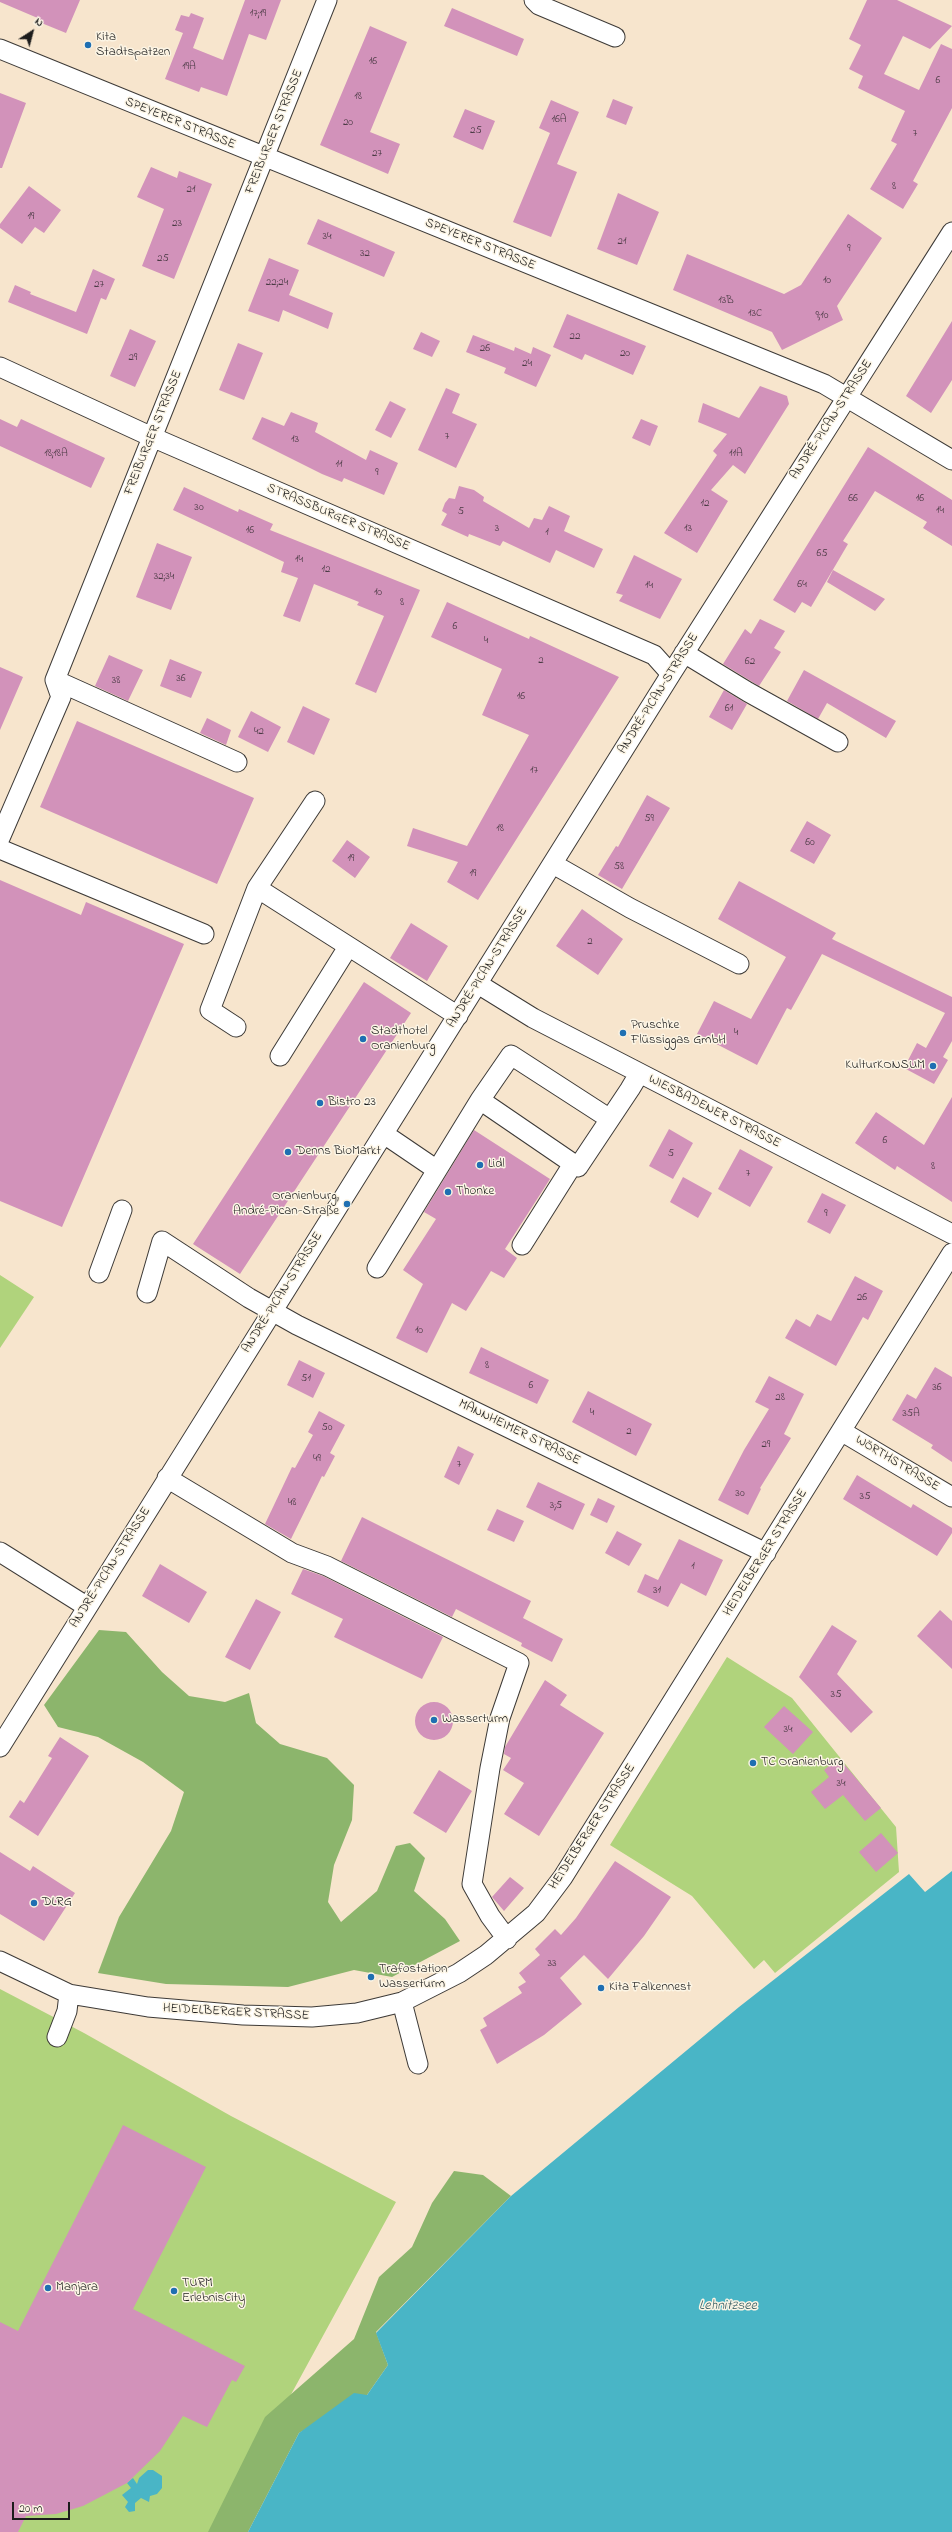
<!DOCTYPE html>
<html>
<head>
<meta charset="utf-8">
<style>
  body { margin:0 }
  #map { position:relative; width:952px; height:2532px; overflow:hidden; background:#f7e5cd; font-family:"Indie Flower",sans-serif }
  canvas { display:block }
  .north { position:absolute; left:12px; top:12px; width:40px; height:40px; -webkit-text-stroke:3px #fcf5e5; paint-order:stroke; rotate:36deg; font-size:11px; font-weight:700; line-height:16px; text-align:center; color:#1c1c1c }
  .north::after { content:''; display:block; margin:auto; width:14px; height:18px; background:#1c1c1c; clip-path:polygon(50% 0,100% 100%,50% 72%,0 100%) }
  .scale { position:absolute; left:12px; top:2502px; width:58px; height:18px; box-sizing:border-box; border:2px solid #1c1c1c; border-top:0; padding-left:5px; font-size:12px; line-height:14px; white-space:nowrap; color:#1c1c1c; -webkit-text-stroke:3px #fcf5e5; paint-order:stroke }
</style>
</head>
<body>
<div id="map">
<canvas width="952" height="2532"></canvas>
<div class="north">N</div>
<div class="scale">20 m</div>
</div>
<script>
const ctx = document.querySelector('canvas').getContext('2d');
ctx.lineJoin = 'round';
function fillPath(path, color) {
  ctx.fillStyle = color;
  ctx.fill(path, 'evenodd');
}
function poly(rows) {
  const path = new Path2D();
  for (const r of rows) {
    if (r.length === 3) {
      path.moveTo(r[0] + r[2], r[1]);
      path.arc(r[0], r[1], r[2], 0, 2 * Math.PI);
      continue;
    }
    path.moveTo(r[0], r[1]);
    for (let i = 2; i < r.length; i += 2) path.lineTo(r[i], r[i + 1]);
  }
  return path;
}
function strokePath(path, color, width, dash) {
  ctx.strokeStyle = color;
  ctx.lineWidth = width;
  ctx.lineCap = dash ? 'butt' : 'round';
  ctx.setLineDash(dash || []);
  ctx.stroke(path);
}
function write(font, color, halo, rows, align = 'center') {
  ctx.font = font + ' "Indie Flower",sans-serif';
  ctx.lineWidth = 3;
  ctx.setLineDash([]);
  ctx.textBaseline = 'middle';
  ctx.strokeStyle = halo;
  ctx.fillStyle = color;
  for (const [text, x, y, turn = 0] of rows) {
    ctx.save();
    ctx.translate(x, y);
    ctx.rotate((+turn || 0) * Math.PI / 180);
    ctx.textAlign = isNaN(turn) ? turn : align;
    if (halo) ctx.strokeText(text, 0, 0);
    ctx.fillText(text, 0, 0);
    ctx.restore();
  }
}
fillPath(poly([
  [0,1275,34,1297,0,1348],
  [727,1657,792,1698,896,1827,899,1872,775,1973,764,1960,754,1969,692,1896,610,1845],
  [0,1989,84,2033,231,2116,396,2202,216,2532,0,2532]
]), '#b0d37c');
fillPath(poly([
  [99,1630,126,1632,162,1672,189,1696,225,1702,249,1693,256,1723,280,1744,327,1758,354,1785,352,1820,334,1865,328,1902,341,1922,377,1891,396,1846,410,1843,425,1858,414,1891,445,1919,460,1941,392,1977,354,1970,288,1987,166,1984,98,1973,119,1917,171,1831,184,1792,143,1762,98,1737,58,1727,44,1705],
  [454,2171,483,2175,511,2196,376,2332,388,2365,367,2395,299,2433,248,2532,208,2532,265,2417,354,2339,379,2277,412,2247,432,2203]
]), '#8cb56c');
fillPath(poly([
  [952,1871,952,2532,248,2532,299,2433,354,2393,367,2395,388,2365,376,2333,511,2196,739,2007,909,1874,925,1892],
  [148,2470,153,2470,162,2476,162,2488,157,2494,150,2496,149,2502,141,2498,135,2503,135,2511,129,2512,125,2507,128,2502,122,2495,131,2488,127,2483,133,2478,137,2484,139,2478]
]), '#49b5c6');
fillPath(poly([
  [0,0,80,0,66,33,39,22,40,19,0,2],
  [245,0,281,0,266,40,249,34,227,96,201,87,199,92,165,79,183,33,175,30,181,15,189,17,191,13,204,18,193,48,223,60],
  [867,0,897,0,952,26,930,49,903,36,884,74,919,90,941,44,952,49,952,108,913,181,918,184,903,209,870,189,897,144,891,141,905,111,858,88,863,76,849,69,861,45,849,39],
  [452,8,524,39,517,56,444,26],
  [370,26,407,42,370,132,400,144,388,174,320,145],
  [0,93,26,103,2,168,0,168],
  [613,99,633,107,626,125,606,117],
  [551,100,579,112,557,164,577,172,551,237,513,222,550,133,539,128],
  [465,109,495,121,483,150,453,137],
  [151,167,177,178,179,171,212,184,174,279,142,266,164,209,137,197],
  [29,186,61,210,44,233,35,227,22,244,0,228,0,224],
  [618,193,659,212,637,265,597,249],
  [848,214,882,238,837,306,843,320,782,350,772,332,673,290,687,254,784,294,801,285],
  [318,219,395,252,384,277,307,244],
  [269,258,299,270,289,295,333,313,328,329,283,310,279,322,248,311],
  [93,269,115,279,106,300,101,298,87,334,8,302,15,285,31,292,30,294,76,312],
  [567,314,646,346,633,375,585,354,582,360,553,347],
  [952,321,952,380,931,413,906,396],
  [130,329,156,341,135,387,110,376],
  [421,332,440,341,432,357,413,349],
  [473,335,514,351,515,347,531,354,533,347,551,355,536,387,504,373,506,368,466,352],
  [238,343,263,353,244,400,219,390],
  [760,386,787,396,789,404,745,474,733,465,711,490,728,501,697,553,664,533,717,455,713,451,727,434,698,422,703,403,739,418],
  [446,388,460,394,452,413,477,424,456,468,418,450],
  [390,401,406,409,391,438,375,430],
  [291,412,318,423,315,432,366,460,370,450,398,463,384,495,344,478,342,482,322,474,252,439,262,417,284,426],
  [0,419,17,427,21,419,105,458,91,488,0,446],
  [641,419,658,426,650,446,632,438],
  [868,447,952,500,952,546,923,528,927,522,875,491,843,541,848,544,811,607,802,602,795,613,773,600],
  [459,486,474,490,484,497,483,501,529,528,534,518,542,520,549,506,570,516,564,531,603,549,594,568,556,550,550,563,503,541,500,546,469,534,468,537,441,525,447,514,442,511,445,503,449,498,455,499],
  [184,487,238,512,239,509,273,524,270,530,420,590,376,693,355,684,384,616,357,605,359,602,314,584,300,622,283,616,298,578,281,572,284,562,173,510],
  [157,543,192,557,171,610,136,597],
  [634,555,682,579,660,619,619,601,623,595,616,593],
  [833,570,885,599,875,611,827,582],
  [447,602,529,639,530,636,619,677,478,900,447,882,458,862,407,846,413,828,467,846,529,735,482,715,502,669,431,637],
  [760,619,785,631,774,648,781,652,759,686,723,664,745,629,751,634],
  [109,655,143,670,128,701,95,686],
  [170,659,202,672,191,698,160,686],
  [0,667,23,677,0,730],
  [804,670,896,721,886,738,827,703,818,719,787,701],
  [724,690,747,704,732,730,709,717],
  [303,706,330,719,314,755,287,742],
  [251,711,281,727,268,752,238,737],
  [207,718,231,730,226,745,200,733],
  [77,721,254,798,217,884,40,807],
  [647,795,670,808,622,889,598,875,616,846,618,847],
  [807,821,831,835,814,864,790,851],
  [347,840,370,857,355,878,332,861],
  [0,880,81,915,86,902,184,944,62,1227,0,1201],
  [739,881,836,933,832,939,952,997,952,1041,943,1057,948,1060,934,1084,904,1068,917,1043,926,1048,945,1013,822,954,791,1010,787,1008,757,1065,697,1034,714,1001,751,1019,786,957,718,919],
  [582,909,623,939,598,975,556,946],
  [411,923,448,946,427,981,390,958],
  [364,982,411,1013,240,1274,193,1244],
  [952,1097,952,1202,897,1166,895,1170,855,1143,876,1112,924,1145],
  [669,1129,693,1143,673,1179,649,1166],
  [474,1130,550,1179,505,1249,517,1258,504,1278,491,1271,466,1311,452,1303,427,1353,396,1338,423,1284,403,1270,436,1219,424,1212],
  [740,1149,773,1167,750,1207,718,1189],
  [683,1177,712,1193,698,1218,670,1202],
  [822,1193,846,1205,830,1234,807,1222],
  [855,1276,883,1291,868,1320,863,1317,836,1366,785,1338,796,1319,810,1327,817,1314,831,1321],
  [481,1347,549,1380,537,1404,469,1373],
  [299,1360,325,1373,313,1398,287,1385],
  [935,1367,952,1377,952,1462,931,1448,933,1445,892,1420,907,1394,916,1399],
  [769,1376,804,1394,784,1434,791,1438,760,1488,761,1489,748,1515,718,1500,744,1450,769,1409,755,1402],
  [588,1391,652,1424,636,1456,572,1422],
  [319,1411,345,1425,330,1453,335,1456,324,1477,322,1476,291,1539,265,1524,292,1467,295,1468,313,1435,308,1432],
  [458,1446,474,1454,459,1485,444,1477],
  [857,1475,911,1508,913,1504,952,1528,952,1533,937,1556,843,1499],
  [538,1482,585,1504,573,1530,526,1507],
  [598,1498,615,1506,607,1523,590,1515],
  [497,1509,524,1521,514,1542,487,1530],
  [362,1517,531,1601,523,1618,563,1639,552,1662,521,1646,522,1643,456,1609,452,1617,341,1561],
  [617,1531,642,1544,629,1566,605,1553],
  [679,1539,723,1560,706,1596,681,1583,668,1607,637,1592,645,1574,658,1580],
  [160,1564,207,1592,189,1623,142,1596],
  [303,1569,323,1576,443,1637,422,1679,334,1637,343,1619,291,1594],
  [256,1599,281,1612,250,1670,225,1657],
  [940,1610,952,1621,952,1669,917,1636],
  [832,1625,857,1641,837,1674,873,1712,851,1733,799,1677],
  [545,1680,567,1695,560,1705,604,1733,539,1836,504,1814,524,1783,503,1770,511,1758,504,1754,505,1747],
  [434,1721,19],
  [784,1706,813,1732,793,1754,764,1727],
  [60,1737,89,1756,38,1836,9,1817,20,1800,24,1803,52,1758,48,1756],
  [839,1758,881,1808,865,1821,843,1795,825,1809,811,1792,829,1777,824,1770],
  [439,1770,472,1791,446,1833,413,1813],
  [881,1833,898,1853,876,1872,859,1852],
  [0,1852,30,1871,33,1866,75,1893,44,1941,0,1914],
  [615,1861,671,1897,644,1936,608,1979,584,1955,560,1978,582,2004,544,2035,497,2064,480,2030,487,2026,483,2018,522,1993,518,1987,526,1982,519,1973,540,1955,535,1949,555,1929,561,1935,576,1918],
  [510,1877,524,1888,504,1911,492,1897],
  [123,2125,206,2167,133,2309,245,2366,236,2382,232,2380,207,2427,183,2416,160,2451,127,2483,83,2506,56,2514,26,2516,18,2532,0,2532,0,2322,18,2331]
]), '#d292ba');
const minor = poly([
  [534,0,539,5,615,37],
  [0,49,824,384,952,460],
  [0,367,152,437,654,655,671,674],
  [684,653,748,692,838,742],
  [55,680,327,0],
  [55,680,237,762],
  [0,838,61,697,55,680],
  [0,849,204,934],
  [553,864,630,908,739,964],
  [257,888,315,801],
  [478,984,533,1018,952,1234],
  [236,1027,210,1010,257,888,458,1016],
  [280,1056,348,947],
  [610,1119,511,1055,480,1100,578,1167,630,1089,639,1074],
  [384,1134,437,1170],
  [522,1245,573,1164],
  [377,1268,480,1100],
  [99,1273,122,1210],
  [147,1293,162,1241,249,1298,297,1325,766,1553],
  [841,1431,952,1497],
  [167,1478,292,1553,327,1566,519,1663,500,1718,490,1768,472,1884,490,1916,507,1939],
  [0,1552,86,1606],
  [0,1747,671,674,952,232],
  [0,1961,69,1994,148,2007,243,2015,312,2017,357,2013,402,2002,459,1973,486,1955,536,1913,563,1877,952,1253],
  [402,2002,418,2064],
  [57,2037,67,2011,69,1994]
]);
strokePath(minor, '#3d3a37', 21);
strokePath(minor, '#fff', 19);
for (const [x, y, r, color] of [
  [88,45,4,"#1f6fb2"],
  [623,1033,4,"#1f6fb2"],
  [363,1039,4,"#1f6fb2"],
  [933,1066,4,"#1f6fb2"],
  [320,1103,4,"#1f6fb2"],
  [288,1152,4,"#1f6fb2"],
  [480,1165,4,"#1f6fb2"],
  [448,1192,4,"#1f6fb2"],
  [347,1204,4,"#1f6fb2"],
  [434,1720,4,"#1f6fb2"],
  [753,1763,4,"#1f6fb2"],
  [34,1903,4,"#1f6fb2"],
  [371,1977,4,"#1f6fb2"],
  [601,1988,4,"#1f6fb2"],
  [48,2288,4,"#1f6fb2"],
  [174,2291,4,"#1f6fb2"]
]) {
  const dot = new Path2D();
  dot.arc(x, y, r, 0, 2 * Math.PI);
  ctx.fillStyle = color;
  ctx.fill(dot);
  strokePath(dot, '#fcf5e5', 1.5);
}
write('11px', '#4a3a44', null, [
  ["17;19",258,14],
  ["16",373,62],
  ["19A",189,67],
  ["6",938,81],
  ["18",358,97],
  ["16A",559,120],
  ["20",348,123],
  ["25",476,131],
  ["7",915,134],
  ["27",377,154],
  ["8",894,187],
  ["21",191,190],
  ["19",31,217],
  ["23",177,224],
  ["34",327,237],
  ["21",622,242],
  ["9",849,249],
  ["32",365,254],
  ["25",163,259],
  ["10",827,281],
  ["22;24",277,283],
  ["27",99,285],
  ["13B",726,301],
  ["13C",755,314],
  ["9;10",822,316],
  ["22",575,337],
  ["26",485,349],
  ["20",625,354],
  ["29",133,358],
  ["24",527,364],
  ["7",447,437],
  ["13",295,440],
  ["18;18A",56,454],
  ["11A",736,454],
  ["11",339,465],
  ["9",377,473],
  ["66",853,499],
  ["16",920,499],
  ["12",705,504],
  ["30",199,508],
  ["14",940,511],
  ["5",461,512],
  ["3",497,529],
  ["13",688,529],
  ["16",250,531],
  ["1",547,533],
  ["65",822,554],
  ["14",299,560],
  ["12",326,570],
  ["32;34",164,577],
  ["64",802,585],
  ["14",649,586],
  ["10",378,593],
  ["8",402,603],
  ["6",455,627],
  ["4",486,641],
  ["2",541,661],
  ["62",750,662],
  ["36",181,679],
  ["38",116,681],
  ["16",521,697],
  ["61",729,709],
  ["42",259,732],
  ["17",534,771],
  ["59",649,819],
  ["18",500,829],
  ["60",810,843],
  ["19",351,859],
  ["58",619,867],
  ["19",473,874],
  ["2",590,942],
  ["4",736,1033],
  ["6",885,1141],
  ["5",671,1154],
  ["8",933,1167],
  ["7",748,1174],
  ["9",826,1214],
  ["26",862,1298],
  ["10",419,1331],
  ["8",487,1366],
  ["51",306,1379],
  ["6",531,1386],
  ["36",937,1388],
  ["28",780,1398],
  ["4",592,1413],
  ["35A",911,1414],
  ["50",327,1428],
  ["2",629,1432],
  ["29",766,1445],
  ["49",317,1459],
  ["7",459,1465],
  ["30",740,1494],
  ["35",865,1497],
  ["48",292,1503],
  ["3;5",556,1506],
  ["1",693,1567],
  ["31",657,1591],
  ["35",836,1695],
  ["34",788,1730],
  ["34",841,1784],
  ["33",552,1964]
]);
write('13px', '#1c1c1c', '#fcf5e5', [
  ["Kita",96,38],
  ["Stadtspatzen",96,53],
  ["Pruschke",631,1026],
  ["Flüssiggas GmbH",631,1041],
  ["Stadthotel",371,1032],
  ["Oranienburg",371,1047],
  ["KulturKONSUM",925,1066,"right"],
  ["Bistro 23",328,1103],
  ["Denns BioMarkt",296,1152],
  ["Lidl",488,1165],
  ["Thonke",456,1192],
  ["Oranienburg,",339,1197,"right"],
  ["André-Pican-Straße",339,1212,"right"],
  ["Wasserturm",442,1720],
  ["TC Oranienburg",761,1763],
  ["DLRG",42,1903],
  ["Trafostation",379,1970],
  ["Wasserturm",379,1985],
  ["Kita Falkennest",609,1988],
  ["TURM",182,2284],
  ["ErlebnisCity",182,2299],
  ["Manjara",56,2288]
], 'left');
write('13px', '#1c1c1c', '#fcf5e5', [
  ["SPEYERER STRASSE",180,124,22],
  ["FREIBURGER STRASSE",275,132,-68],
  ["SPEYERER STRASSE",480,245,22],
  ["ANDRÉ-PICAN-STRASSE",832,420,-57],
  ["FREIBURGER STRASSE",154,433,-68],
  ["STRASSBURGER STRASSE",338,518,23],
  ["ANDRÉ-PICAN-STRASSE",659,694,-58],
  ["ANDRÉ-PICAN-STRASSE",488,968,-58],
  ["WIESBADENER STRASSE",714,1112,27],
  ["ANDRÉ-PICAN-STRASSE",283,1293,-58],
  ["MANNHEIMER STRASSE",519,1433,26],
  ["WÖRTHSTRASSE",897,1464,31],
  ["HEIDELBERGER STRASSE",766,1553,-58],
  ["ANDRÉ-PICAN-STRASSE",111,1568,-58],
  ["HEIDELBERGER STRASSE",593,1827,-57],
  ["HEIDELBERGER STRASSE",236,2013,3]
]);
write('italic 14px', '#2e5960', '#fcf5e5', [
  ["Lehnitzsee",728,2307]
]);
</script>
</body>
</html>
